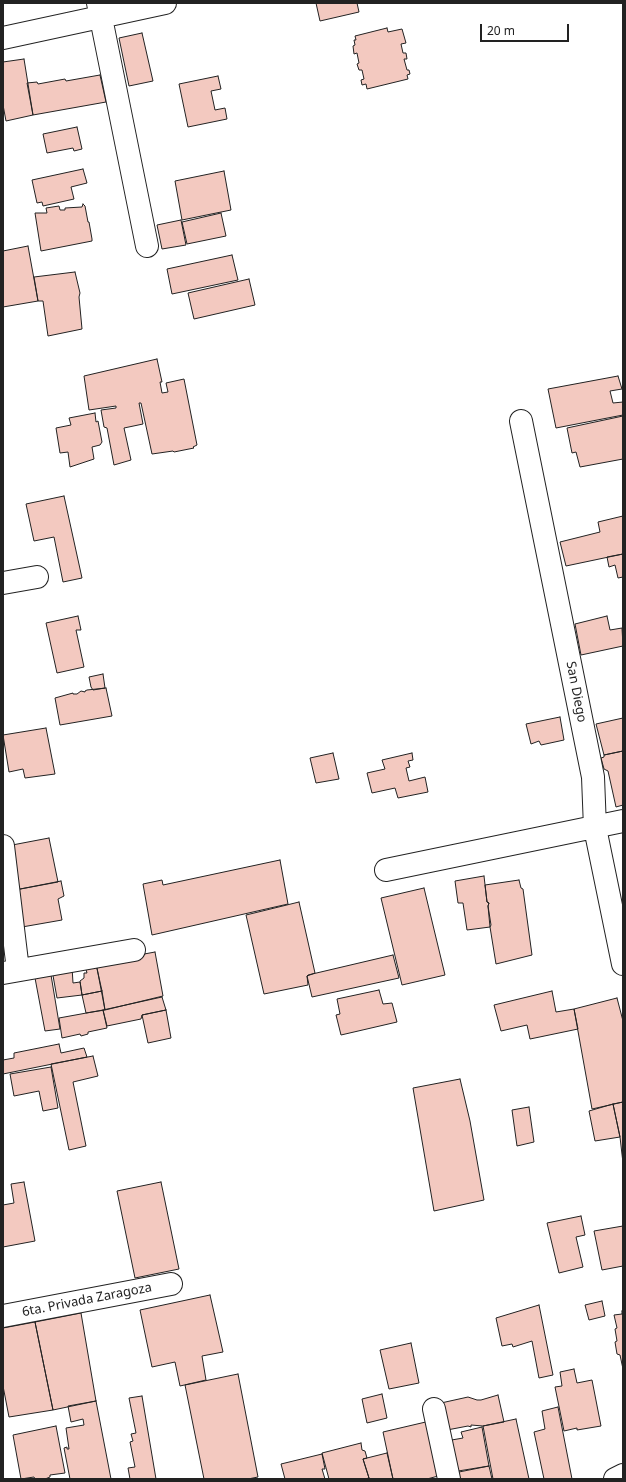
<!DOCTYPE html>
<html>
<head>
<meta charset="utf-8">
<style>
  body { margin:0 }
  #map { position:relative; width:626px; height:1482px; overflow:hidden; background:#fff; font-family:"Noto Sans",sans-serif }
  canvas { display:block }
  .frame { position:absolute; inset:0; border:4px solid #222; pointer-events:none }
  .scale { position:absolute; left:480px; top:24px; width:89px; height:18px; box-sizing:border-box; border:2px solid #222; border-top:0; padding-left:5px; font-size:12px; line-height:14px; white-space:nowrap; color:#222; -webkit-text-stroke:3px #fff; paint-order:stroke }
</style>
</head>
<body>
<div id="map">
<canvas width="626" height="1482"></canvas>
<div class="frame"></div>
<div class="scale">20 m</div>
</div>
<script>
const ctx = document.querySelector('canvas').getContext('2d');
ctx.lineJoin = 'round';
function fillPath(path, color) {
  ctx.fillStyle = color;
  ctx.fill(path, 'evenodd');
}
function poly(rows) {
  const path = new Path2D();
  for (const r of rows) {
    path.moveTo(r[0], r[1]);
    for (let i = 2; i < r.length; i += 2) path.lineTo(r[i], r[i + 1]);
  }
  return path;
}
function strokePath(path, color, width, dash) {
  ctx.strokeStyle = color;
  ctx.lineWidth = width;
  ctx.lineCap = dash ? 'butt' : 'round';
  ctx.setLineDash(dash || []);
  ctx.stroke(path);
}
function write(font, color, halo, rows, align = 'center') {
  ctx.font = font + ' "Noto Sans",sans-serif';
  ctx.lineWidth = 3;
  ctx.setLineDash([]);
  ctx.textBaseline = 'middle';
  ctx.strokeStyle = halo;
  ctx.fillStyle = color;
  for (const [text, x, y, turn = 0] of rows) {
    ctx.save();
    ctx.translate(x, y);
    ctx.rotate((+turn || 0) * Math.PI / 180);
    ctx.textAlign = isNaN(turn) ? turn : align;
    if (halo) ctx.strokeText(text, 0, 0);
    ctx.fillText(text, 0, 0);
    ctx.restore();
  }
}
const building = poly([
  [316,3,357,3,359,12,320,21,316,3],
  [387,28,388,32,402,29,406,43,401,44,403,53,406,53,407,59,404,59,407,70,409,70,410,74,407,75,408,79,367,89,366,84,362,85,361,80,364,79,362,70,359,70,357,64,359,63,357,53,354,54,353,46,355,45,354,40,356,40,355,36,387,28],
  [142,33,153,81,129,86,119,38,142,33],
  [24,59,33,115,6,121,3,105,3,62,24,59],
  [100,75,106,102,33,115,27,83,37,82,38,84,65,79,66,81,100,75],
  [218,76,221,89,211,91,215,110,225,108,227,119,188,127,179,84,218,76],
  [77,127,82,149,74,151,73,148,47,153,43,134,77,127],
  [83,169,87,183,71,187,74,199,43,206,42,202,37,203,32,180,83,169],
  [224,171,231,210,182,220,175,181,224,171],
  [83,204,85,206,88,222,89,222,92,239,92,241,41,251,35,213,47,213,46,208,59,206,60,210,65,210,65,208,82,207,83,204],
  [221,213,226,236,187,244,182,222,221,213],
  [181,220,186,245,162,249,157,225,181,220],
  [28,246,38,301,3,307,3,251,28,246],
  [232,255,238,280,172,294,167,269,232,255],
  [75,272,80,293,79,297,82,329,48,336,43,301,38,301,34,277,75,272],
  [249,279,255,305,194,319,188,293,249,279],
  [157,359,162,382,160,382,162,393,168,392,166,383,184,379,197,445,193,447,194,448,174,452,173,451,152,454,141,403,139,403,143,424,124,428,131,460,114,465,107,428,104,427,101,410,116,408,116,406,89,410,84,376,157,359],
  [618,376,622,389,610,391,613,403,623,402,623,415,556,428,548,389,618,376],
  [95,413,96,422,98,421,102,442,100,445,92,447,94,459,70,467,68,452,60,453,56,428,71,425,69,418,95,413],
  [623,416,623,459,580,467,576,452,572,453,567,428,623,416],
  [64,496,82,578,63,582,54,537,34,541,26,504,64,496],
  [623,516,623,554,566,566,560,542,600,532,598,522,623,516],
  [623,554,623,577,618,578,615,565,609,567,607,557,623,554],
  [78,616,81,630,76,630,84,667,57,673,46,623,78,616],
  [607,616,610,630,622,628,623,646,581,655,575,624,607,616],
  [103,674,105,688,93,690,91,687,89,677,103,674],
  [106,688,112,716,60,725,55,698,73,693,73,694,77,694,81,691,85,692,85,691,87,690,106,688],
  [560,717,564,740,541,745,539,741,531,744,526,724,560,717],
  [623,718,623,751,604,755,596,724,623,718],
  [46,728,55,774,25,778,23,769,9,772,3,735,46,728],
  [623,751,623,805,616,807,608,771,604,769,601,758,604,757,604,755,623,751],
  [333,753,339,779,316,783,310,758,333,753],
  [412,753,413,760,408,761,410,767,406,768,409,781,425,777,428,792,398,798,395,788,372,793,367,773,385,769,382,760,412,753],
  [49,838,58,882,15,890,7,846,49,838],
  [280,860,288,904,152,935,143,884,162,880,163,885,280,860],
  [484,876,487,902,489,903,488,906,491,925,490,927,467,930,463,903,458,903,455,881,484,876],
  [519,880,521,888,523,889,532,955,496,964,490,927,488,906,489,903,487,902,485,885,519,880],
  [61,881,64,896,58,899,62,920,22,927,15,890,61,881],
  [424,888,445,975,402,985,381,898,424,888],
  [299,902,315,973,307,976,308,985,264,994,246,915,299,902],
  [155,952,163,996,105,1010,96,963,155,952],
  [393,955,399,978,312,997,307,976,308,975,393,955],
  [96,964,102,991,82,995,80,981,84,978,84,973,87,973,85,966,96,964],
  [72,967,73,983,80,982,82,995,57,998,52,970,72,967],
  [51,975,60,1029,45,1031,35,978,51,975],
  [379,990,383,1004,392,1003,397,1022,341,1035,336,1015,340,1014,337,999,379,990],
  [102,991,105,1010,86,1013,82,995,102,991],
  [552,991,556,1012,574,1009,578,1029,530,1039,527,1025,501,1031,494,1005,552,991],
  [162,997,166,1010,142,1015,141,1019,107,1026,103,1010,162,997],
  [617,998,623,1021,623,1102,592,1109,574,1009,617,998],
  [103,1010,107,1028,88,1032,88,1034,81,1036,80,1034,62,1038,59,1018,103,1010],
  [166,1010,171,1038,148,1043,142,1015,166,1010],
  [59,1044,61,1053,84,1048,87,1057,3,1074,3,1060,14,1058,14,1053,59,1044],
  [93,1056,98,1076,73,1082,86,1146,69,1150,51,1064,93,1056],
  [51,1067,58,1108,43,1111,39,1091,14,1096,10,1074,51,1067],
  [460,1079,470,1121,484,1200,434,1211,413,1088,460,1079],
  [623,1102,623,1163,620,1137,613,1104,623,1102],
  [613,1104,620,1137,595,1141,589,1111,613,1104],
  [529,1107,534,1142,517,1146,512,1110,529,1107],
  [24,1182,35,1241,3,1247,3,1205,14,1203,11,1184,24,1182],
  [161,1182,179,1269,135,1278,117,1191,161,1182],
  [581,1216,585,1235,576,1237,583,1267,559,1273,547,1223,581,1216],
  [623,1226,623,1266,602,1270,594,1231,623,1226],
  [210,1295,223,1352,202,1356,206,1380,180,1386,175,1362,152,1367,140,1310,210,1295],
  [602,1301,605,1316,589,1320,585,1305,602,1301],
  [539,1305,553,1375,539,1378,532,1341,513,1347,512,1344,502,1346,496,1318,539,1305],
  [622,1311,623,1311,623,1369,620,1355,617,1354,615,1342,617,1341,615,1329,617,1328,614,1315,622,1314,622,1311],
  [81,1313,96,1401,53,1410,35,1322,81,1313],
  [35,1322,53,1410,9,1417,3,1386,3,1328,35,1322],
  [411,1343,419,1383,389,1389,380,1350,411,1343],
  [574,1369,577,1383,592,1380,601,1426,577,1430,577,1428,564,1431,555,1387,562,1386,560,1372,574,1369],
  [238,1374,258,1477,248,1479,204,1479,185,1385,238,1374],
  [382,1394,387,1418,367,1423,362,1399,382,1394],
  [498,1395,504,1422,483,1426,471,1425,471,1427,468,1426,447,1430,441,1403,468,1397,477,1400,481,1400,498,1395],
  [142,1396,156,1479,130,1479,128,1468,135,1467,130,1442,133,1441,131,1434,136,1433,129,1398,142,1396],
  [96,1401,111,1479,70,1479,64,1448,67,1447,67,1449,69,1449,66,1428,84,1425,83,1419,71,1422,68,1406,96,1401],
  [558,1407,572,1479,544,1479,534,1432,545,1429,542,1411,558,1407],
  [516,1419,529,1479,493,1479,483,1426,516,1419],
  [430,1421,442,1475,427,1479,393,1479,383,1432,430,1421],
  [56,1426,65,1473,50,1475,50,1477,45,1479,35,1479,34,1477,21,1479,13,1435,56,1426],
  [482,1427,489,1466,452,1472,446,1441,463,1438,461,1432,482,1427],
  [361,1443,362,1450,365,1451,367,1458,363,1459,369,1478,365,1479,329,1479,322,1453,361,1443],
  [387,1453,393,1479,367,1479,369,1478,363,1459,387,1453],
  [322,1454,325,1469,322,1469,325,1479,285,1479,281,1464,322,1454],
  [489,1466,492,1479,456,1479,454,1473,489,1466]
]);
fillPath(building, '#f3c9c0');
strokePath(building, '#222', 1);
const minor = poly([
  [98,3,147,246],
  [3,38,165,3],
  [521,421,593,777,595,828,623,964],
  [3,583,37,577],
  [3,846,18,970],
  [386,870,623,821],
  [3,973,134,950],
  [3,1316,171,1284],
  [434,1409,449,1479],
  [615,1479,623,1475]
]);
strokePath(minor, '#222', 24);
strokePath(minor, '#fff', 22);
write('13px', '#222', '#fff', [
  ["San Diego",576,692,79],
  ["6ta. Privada Zaragoza",87,1300,-11]
]);
</script>
</body>
</html>
